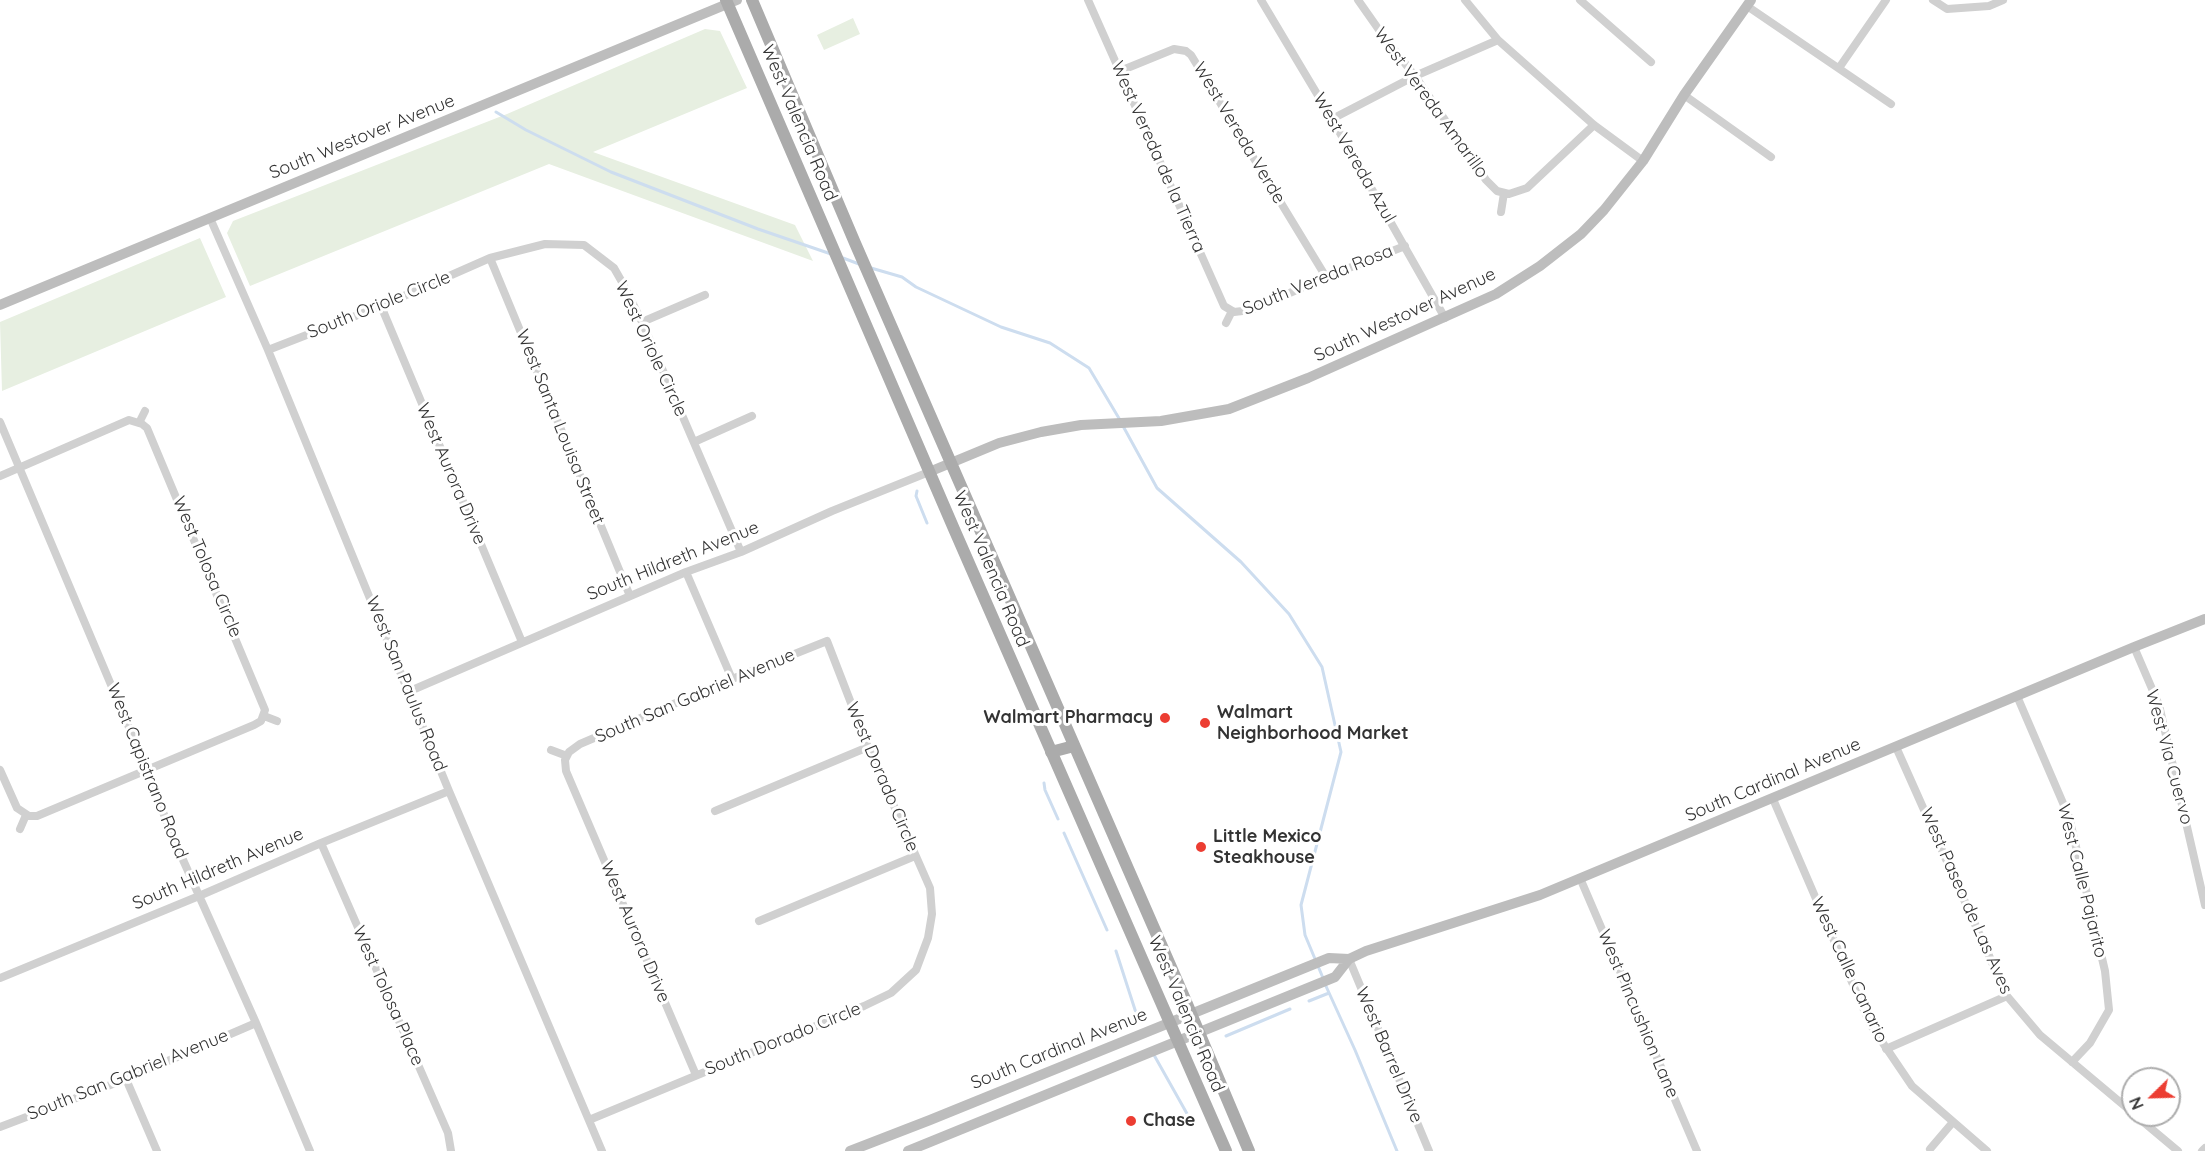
<!DOCTYPE html>
<html>
<head>
<meta charset="utf-8">
<style>
  body { margin:0 }
  #map { position:relative; width:2205px; height:1151px; overflow:hidden; background:#fff; font-family:Quicksand,sans-serif }
  canvas { display:block }
  .north { position:absolute; left:2121px; top:1067px; width:60px; height:60px; box-sizing:border-box; background:#fff; border:2px solid #adadad; border-radius:50%; rotate:247deg; font-size:16px; font-weight:700; line-height:24px; text-align:center; color:#333 }
  .north::after { content:''; display:block; margin:auto; width:21px; height:27px; background:#ec3d32; clip-path:polygon(50% 0,100% 100%,50% 72%,0 100%) }
</style>
</head>
<body>
<div id="map">
<canvas width="2205" height="1151"></canvas>
<div class="north">N</div>
</div>
<script>
const ctx = document.querySelector('canvas').getContext('2d');
ctx.lineJoin = 'round';
function fillPath(path, color) {
  ctx.fillStyle = color;
  ctx.fill(path, 'evenodd');
}
function poly(rows) {
  const path = new Path2D();
  for (const r of rows) {
    path.moveTo(r[0], r[1]);
    for (let i = 2; i < r.length; i += 2) path.lineTo(r[i], r[i + 1]);
  }
  return path;
}
function strokePath(path, color, width, dash) {
  ctx.strokeStyle = color;
  ctx.lineWidth = width;
  ctx.lineCap = dash ? 'butt' : 'round';
  ctx.setLineDash(dash || []);
  ctx.stroke(path);
}
function write(font, color, halo, rows, align = 'center') {
  ctx.font = font + ' Quicksand,sans-serif';
  ctx.lineWidth = 6;
  ctx.setLineDash([]);
  ctx.textBaseline = 'middle';
  ctx.strokeStyle = halo;
  ctx.fillStyle = color;
  for (const [text, x, y, turn = 0] of rows) {
    ctx.save();
    ctx.translate(x, y);
    ctx.rotate((+turn || 0) * Math.PI / 180);
    ctx.textAlign = isNaN(turn) ? turn : align;
    if (halo) ctx.strokeText(text, 0, 0);
    ctx.fillText(text, 0, 0);
    ctx.restore();
  }
}
fillPath(poly([
  [853,18,860,34,824,50,817,35],
  [705,29,720,31,747,88,593,152,795,225,813,261,549,164,250,286,227,233,233,221,507,114],
  [200,238,226,297,2,391,0,322]
]), '#e7efe1');
strokePath(poly([
  [496,112,526,130,611,172,758,229,831,254],
  [843,258,859,264],
  [871,268,902,277,916,287,1001,327,1050,343,1089,368,1120,420],
  [1123,426,1157,488,1241,562,1289,614,1322,667,1341,752,1301,905,1305,935,1323,978],
  [917,491,916,496,927,523],
  [1044,783,1045,790,1058,819],
  [1064,833,1107,930],
  [1116,951,1138,1019],
  [1325,984,1355,1050,1397,1151],
  [1309,1001,1329,993],
  [1226,1036,1290,1009],
  [1154,1055,1190,1119]
]), '#cdddef', 3);
strokePath(poly([
  [1088,0,1224,306,1234,312,1251,310,1326,277,1405,246],
  [1261,0,1332,119,1445,318],
  [1358,0,1384,37,1415,76,1486,180,1497,191,1509,194,1527,188,1594,125],
  [1465,0,1498,40,1594,125,1643,161],
  [1580,0,1651,62],
  [1933,0,1947,9,1989,6,2003,0],
  [1747,6,1891,104],
  [1839,68,1886,0],
  [1120,71,1174,49,1186,51,1191,55,1326,277],
  [1684,95,1771,157],
  [1332,119,1415,76,1498,40],
  [1501,212,1504,193],
  [210,218,268,350,449,791,602,1151],
  [490,258,630,596],
  [381,306,522,642],
  [642,322,705,295],
  [1226,323,1232,311],
  [268,350,381,306,490,258,545,244,584,245,614,268,622,282,642,322,741,552],
  [0,422,147,770,171,833,256,1023,310,1151],
  [139,423,145,411],
  [694,442,752,416],
  [0,476,129,420,142,424,147,428,265,710,261,721,254,725,37,816,29,816,17,808,0,770],
  [686,572,732,679],
  [2134,647,2159,705,2205,905],
  [410,691,686,572,741,552,832,511,929,472],
  [2017,696,2069,817,2105,971,2109,1010,2090,1043,2072,1062],
  [264,716,277,721],
  [1896,747,2007,996,2040,1035,2133,1113],
  [551,750,567,756],
  [1773,799,1870,1024,1912,1086,1987,1151],
  [715,811,868,747],
  [20,829,26,815],
  [321,843,448,1133,451,1151],
  [1580,878,1697,1151],
  [759,921,915,856],
  [1349,959,1429,1151],
  [0,978,199,896,321,843,449,791],
  [1886,1049,2007,996],
  [126,1079,157,1151],
  [2135,1115,2178,1151],
  [589,1120,864,1006,891,993,916,970,928,938,932,914,930,888,868,747,827,641,732,679,580,744,569,752,565,760,566,771,696,1075],
  [0,1127,126,1079,256,1023],
  [1930,1149,1953,1122],
  [2202,1151,2205,1148]
]), '#d0d0d0', 8);
strokePath(poly([
  [0,305,737,0],
  [929,472,999,443,1041,432,1081,425,1161,421,1229,409,1308,378,1496,294,1540,266,1581,234,1604,210,1643,161,1684,95,1751,0],
  [850,1151,930,1120,1329,958,1349,959,1366,951,1540,895,2134,647,2205,619],
  [908,1151,1335,977,1349,959]
]), '#bdbdbd', 10);
strokePath(poly([
  [726,0,954,529,1226,1151],
  [752,0,855,243,1184,997,1249,1151],
  [1051,752,1074,746]
]), '#ababab', 12);
for (const [x, y, r, color] of [
  [1165,718,6,"#ec3d32"],
  [1205,723,6,"#ec3d32"],
  [1201,847,6,"#ec3d32"],
  [1131,1121,6,"#ec3d32"]
]) {
  const dot = new Path2D();
  dot.arc(x, y, r, 0, 2 * Math.PI);
  ctx.fillStyle = color;
  ctx.fill(dot);
  strokePath(dot, '#fff', 2);
}
write('18px', '#333', '#fff', [
  ["West Vereda Amarillo",1431,103,54],
  ["West Valencia Road",799,123,67],
  ["West Vereda Verde",1239,133,59],
  ["South Westover Avenue",362,137,-22],
  ["West Vereda de la Tierra",1158,157,66],
  ["West Vereda Azul",1354,158,60],
  ["South Vereda Rosa",1318,280,-22],
  ["South Oriole Circle",379,305,-22],
  ["South Westover Avenue",1405,315,-25],
  ["West Oriole Circle",651,349,65],
  ["West Santa Louisa Street",560,427,68],
  ["West Aurora Drive",451,474,67],
  ["South Hildreth Avenue",673,561,-22],
  ["West Tolosa Circle",207,567,67],
  ["West Valencia Road",991,569,67],
  ["West San Paulus Road",406,684,68],
  ["South San Gabriel Avenue",695,696,-23],
  ["West Via Cuervo",2169,757,75],
  ["West Capistrano Road",147,771,68],
  ["West Dorado Circle",882,777,67],
  ["South Cardinal Avenue",1773,780,-23],
  ["South Hildreth Avenue",218,869,-23],
  ["West Calle Pajarito",2082,881,76],
  ["West Paseo de Las Aves",1966,901,66],
  ["West Aurora Drive",635,932,67],
  ["West Calle Canario",1849,970,65],
  ["West Tolosa Place",388,996,66],
  ["West Valencia Road",1186,1014,67],
  ["West Pincushion Lane",1638,1014,67],
  ["South Dorado Circle",783,1039,-22],
  ["South Cardinal Avenue",1059,1049,-22],
  ["West Barrel Drive",1389,1055,67],
  ["South San Gabriel Avenue",128,1075,-22]
]);
write('bold 18px', '#333', '#fff', [
  ["Walmart",1217,713],
  ["Neighborhood Market",1217,734],
  ["Walmart Pharmacy",1153,718,"right"],
  ["Little Mexico",1213,837],
  ["Steakhouse",1213,858],
  ["Chase",1143,1121]
], 'left');
</script>
</body>
</html>
